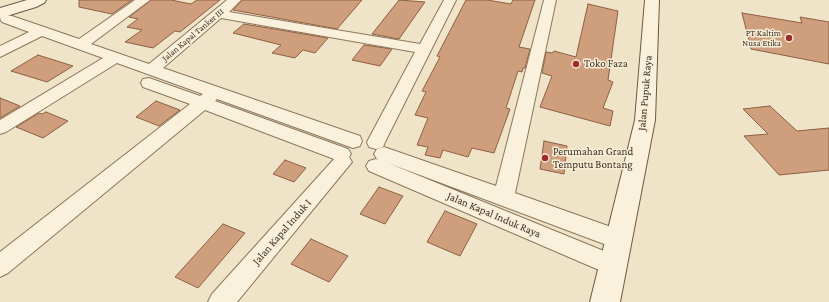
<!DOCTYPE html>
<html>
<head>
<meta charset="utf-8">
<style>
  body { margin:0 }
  canvas { display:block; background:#f0e4c8 }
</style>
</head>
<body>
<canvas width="829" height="302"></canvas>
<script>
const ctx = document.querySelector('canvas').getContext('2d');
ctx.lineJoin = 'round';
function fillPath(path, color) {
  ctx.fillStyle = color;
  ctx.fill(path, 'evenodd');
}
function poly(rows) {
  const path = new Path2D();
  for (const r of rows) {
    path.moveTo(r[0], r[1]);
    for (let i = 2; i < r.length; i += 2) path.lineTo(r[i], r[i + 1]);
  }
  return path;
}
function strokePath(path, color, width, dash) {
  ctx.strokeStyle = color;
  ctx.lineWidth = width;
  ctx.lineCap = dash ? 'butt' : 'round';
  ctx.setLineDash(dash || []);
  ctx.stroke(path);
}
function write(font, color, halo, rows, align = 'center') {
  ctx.font = font + ' "Crimson Pro",serif';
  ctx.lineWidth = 3;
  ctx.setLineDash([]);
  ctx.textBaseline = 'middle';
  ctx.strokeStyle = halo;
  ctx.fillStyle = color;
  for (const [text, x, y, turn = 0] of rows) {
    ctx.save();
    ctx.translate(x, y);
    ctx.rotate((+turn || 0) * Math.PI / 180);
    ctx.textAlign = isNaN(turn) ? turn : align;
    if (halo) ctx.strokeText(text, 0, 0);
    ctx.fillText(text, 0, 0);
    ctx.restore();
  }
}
const building = poly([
  [79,0,132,0,112,14,79,7,79,0],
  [151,0,171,0,191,4,197,0,220,0,180,32,175,31,153,48,125,42,142,30,127,27,138,19,129,17,151,0],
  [242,0,362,0,337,29,233,10,242,0],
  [399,0,425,2,399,39,372,34,399,0],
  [466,0,487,0,511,4,513,0,535,0,519,47,530,49,525,68,523,68,522,72,518,71,506,108,510,109,494,153,472,148,468,157,443,150,440,158,425,155,428,147,417,145,428,118,415,115,426,92,422,91,440,57,437,56,466,0],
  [588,4,618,11,608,80,613,82,603,108,613,111,610,126,540,107,552,76,542,73,546,52,552,53,554,51,576,57,588,4],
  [742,13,802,23,800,17,829,22,829,64,751,49,742,13],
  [244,24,328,38,315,53,303,50,295,58,272,53,281,45,233,33,244,24],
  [364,45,392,49,380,66,352,60,364,45],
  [38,55,73,66,47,82,11,71,38,55],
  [0,98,20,106,0,118,0,98],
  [156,101,180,110,159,126,136,117,156,101],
  [770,106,797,131,829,128,829,170,779,175,744,136,768,134,743,109,770,106],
  [46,112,68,121,43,138,16,127,39,113,42,114,46,112],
  [544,141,567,146,564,174,540,169,544,141],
  [285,160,306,168,294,182,273,174,285,160],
  [379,187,403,196,385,224,360,214,379,187],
  [445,211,477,224,460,256,427,242,445,211],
  [223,224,245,233,198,288,175,277,223,224],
  [311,239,348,256,329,282,291,264,311,239]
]);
fillPath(building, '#cf9f7d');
strokePath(building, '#8d5f41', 1);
const street = poly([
  [135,0,150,0,91,44,149,64,227,0,241,0,229,12,420,44,444,0,456,0,385,142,383,147,376,149,369,147,367,142,415,52,221,18,163,68,360,136,362,141,360,146,353,148,217,99,215,101,348,149,351,154,349,157,352,162,237,302,208,302,212,294,334,159,205,110,8,273,0,277,0,252,190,104,143,87,141,83,143,79,149,78,200,96,203,94,117,63,6,132,0,134,0,120,103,58,42,36,0,57,0,46,29,32,2,22,0,19,2,16,7,15,12,16,79,39,135,0],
  [544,0,556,0,515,193,628,233,631,240,628,247,620,250,388,163,621,258,625,265,621,272,613,276,369,171,366,166,369,161,376,159,380,160,377,159,374,154,377,149,384,147,496,186,544,0]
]);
const secondary = poly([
  [27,0,46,0,44,3,36,7,0,18,0,8,27,0],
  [645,0,659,0,655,120,620,302,590,302,635,120,645,0]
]);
strokePath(street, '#8d765c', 2);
strokePath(secondary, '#6f573f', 2);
fillPath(street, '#faf1dc');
fillPath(secondary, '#faf1dc');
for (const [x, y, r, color] of [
  [789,38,4,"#9e2a2b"],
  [576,64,4,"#9e2a2b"],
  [545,158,4,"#9e2a2b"]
]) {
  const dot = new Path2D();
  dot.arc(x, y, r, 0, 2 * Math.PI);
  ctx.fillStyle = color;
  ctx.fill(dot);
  strokePath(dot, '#f7eed8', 1.5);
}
write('9px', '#3d2e20', '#f7eed8', [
  ["PT Kaltim",781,33],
  ["Nusa Etika",781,43]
], 'right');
write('9px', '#3d2e20', '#f7eed8', [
  ["Jalan Kapal Tanker III",193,35,-40]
]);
write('11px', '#3d2e20', '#f7eed8', [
  ["Toko Faza",584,64],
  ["Perumahan Grand",553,152],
  ["Temputu Bontang",553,165]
], 'left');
write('11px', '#3d2e20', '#f7eed8', [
  ["Jalan Pupuk Raya",645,93,-85],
  ["Jalan Kapal Induk Raya",494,215,23],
  ["Jalan Kapal Induk I",282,232,-49]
]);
</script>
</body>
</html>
